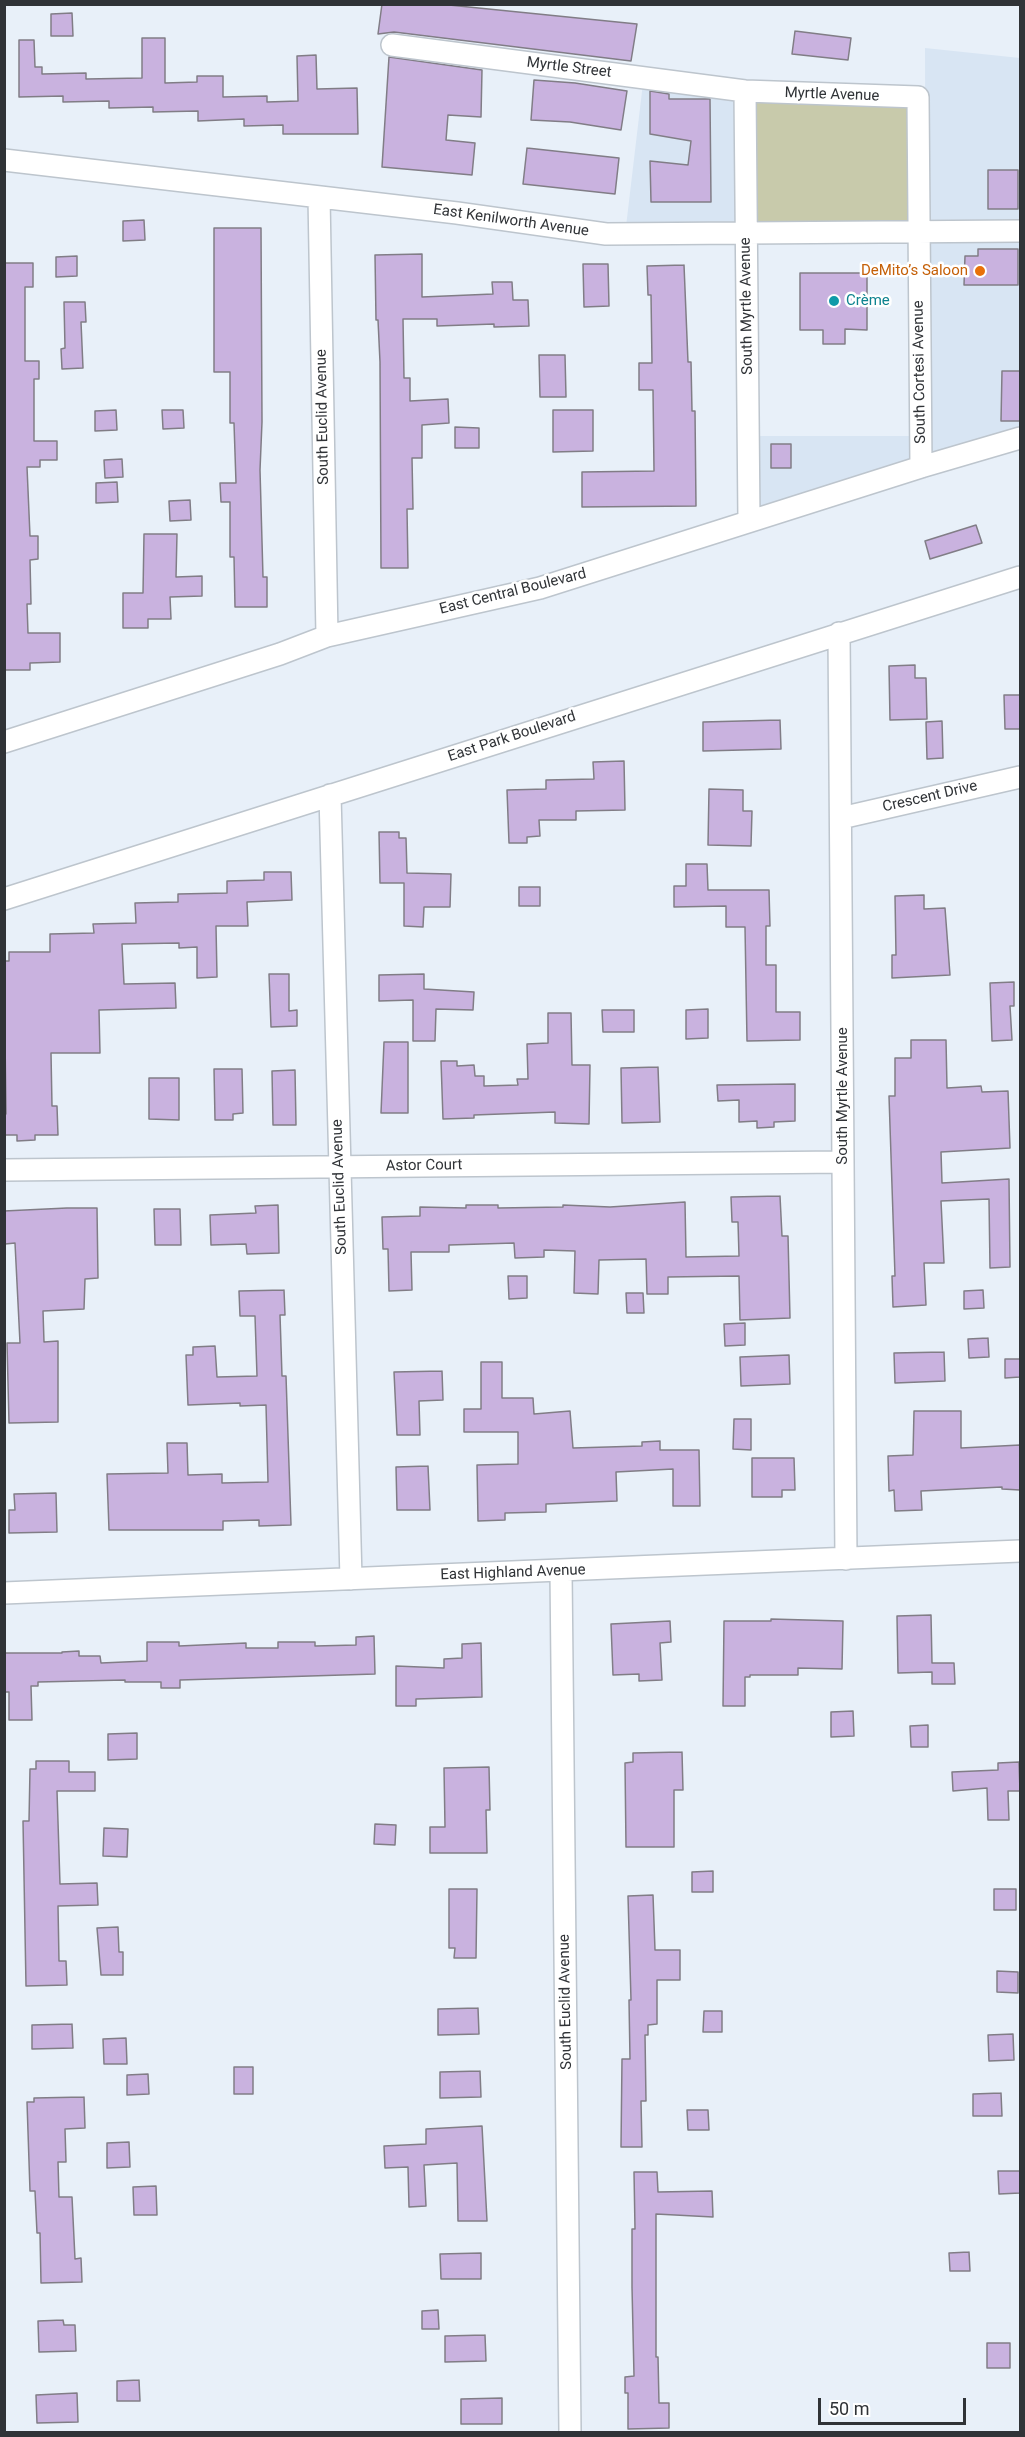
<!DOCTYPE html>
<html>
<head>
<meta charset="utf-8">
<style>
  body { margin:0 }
  #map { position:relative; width:1025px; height:2437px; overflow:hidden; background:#e8f0f9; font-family:Roboto,sans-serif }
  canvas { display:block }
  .frame { position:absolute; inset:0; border:6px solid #303337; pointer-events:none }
  .scale { position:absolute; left:818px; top:2398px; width:148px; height:27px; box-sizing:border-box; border:3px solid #303337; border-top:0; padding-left:8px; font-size:18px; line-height:21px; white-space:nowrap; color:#303337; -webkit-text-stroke:4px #fff; paint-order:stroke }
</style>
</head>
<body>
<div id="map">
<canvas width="1025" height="2437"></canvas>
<div class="frame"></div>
<div class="scale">50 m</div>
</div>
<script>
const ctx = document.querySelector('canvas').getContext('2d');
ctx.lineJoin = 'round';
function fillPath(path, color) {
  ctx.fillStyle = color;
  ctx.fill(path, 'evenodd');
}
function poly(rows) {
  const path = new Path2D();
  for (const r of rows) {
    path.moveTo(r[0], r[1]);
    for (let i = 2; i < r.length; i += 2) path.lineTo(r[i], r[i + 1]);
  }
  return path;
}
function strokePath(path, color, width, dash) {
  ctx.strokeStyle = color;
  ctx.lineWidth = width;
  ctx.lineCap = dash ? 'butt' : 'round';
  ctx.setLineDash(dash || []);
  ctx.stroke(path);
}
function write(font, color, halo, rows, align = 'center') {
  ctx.font = font + ' Roboto,sans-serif';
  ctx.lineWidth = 5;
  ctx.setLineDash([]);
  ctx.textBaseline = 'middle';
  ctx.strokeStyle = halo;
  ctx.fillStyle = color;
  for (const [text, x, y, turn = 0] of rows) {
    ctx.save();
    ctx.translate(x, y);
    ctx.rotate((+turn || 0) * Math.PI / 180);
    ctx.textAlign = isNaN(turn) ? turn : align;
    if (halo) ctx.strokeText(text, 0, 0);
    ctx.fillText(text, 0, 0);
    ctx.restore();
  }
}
fillPath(poly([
  [925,48,1020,58,1020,433,926,461],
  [643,83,739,96,738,233,625,235],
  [752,436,915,436,916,462,754,514]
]), '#d8e5f3');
fillPath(poly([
  [750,98,912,102,912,227,752,228]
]), '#c8caab');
const building = poly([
  [382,4,439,4,637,24,631,61,394,32,378,34,382,4],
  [72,13,73,36,51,36,51,14,72,13],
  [795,31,851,38,848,60,792,54,795,31],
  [142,38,165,38,165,83,197,82,197,76,223,76,223,97,267,96,267,102,298,101,297,56,316,55,317,89,357,88,358,134,283,134,283,125,244,126,244,119,198,121,198,111,153,112,153,107,109,108,109,101,63,102,63,96,19,97,19,40,34,40,35,67,42,67,42,74,86,73,86,79,142,78,142,38],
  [389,57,482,70,481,117,448,115,446,140,475,143,472,175,382,167,389,57],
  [534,80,575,83,627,91,621,130,570,122,531,120,534,80],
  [650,91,669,94,669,99,710,99,711,202,651,202,650,161,688,165,691,141,650,134,650,91],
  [527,148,619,158,615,194,523,184,527,148],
  [988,170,1018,170,1018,209,988,209,988,170],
  [144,220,145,240,123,241,123,221,144,220],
  [214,228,261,228,262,422,260,470,263,577,267,577,267,607,235,607,234,557,230,557,230,502,221,502,220,483,236,483,234,423,230,423,230,372,214,372,214,228],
  [978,249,1018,249,1018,285,964,285,965,256,978,256,978,249],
  [422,254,422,297,493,294,492,282,512,282,513,300,528,300,529,326,494,327,494,324,437,326,437,319,403,319,404,378,410,378,410,401,448,399,449,423,422,425,422,458,412,458,413,509,407,509,408,568,381,568,380,362,378,320,376,320,375,255,422,254],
  [77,256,77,276,56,277,56,257,77,256],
  [4,263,33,263,33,287,25,287,25,361,39,361,39,379,34,379,34,441,57,441,57,460,40,460,40,467,27,467,30,536,38,536,38,559,30,560,31,604,27,604,28,633,60,633,60,662,30,663,30,670,4,670,4,263],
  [583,264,608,264,609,306,584,307,583,264],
  [684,265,688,362,691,362,692,411,695,411,696,506,582,507,582,472,654,471,653,390,639,390,639,363,652,363,651,295,648,295,647,266,684,265],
  [800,273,867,273,867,330,845,329,845,344,823,344,823,330,800,330,800,273],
  [64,302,85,302,86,322,81,322,83,368,62,369,61,349,65,348,64,302],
  [539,355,565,355,566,397,540,397,539,355],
  [1002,371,1020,371,1020,421,1001,421,1002,371],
  [116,410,117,430,95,431,95,411,116,410],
  [162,410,183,410,184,428,163,429,162,410],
  [553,410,593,410,593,451,553,452,553,410],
  [455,427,479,428,479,448,455,448,455,427],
  [771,444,791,444,791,468,771,468,771,444],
  [122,459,123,477,105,478,104,460,122,459],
  [117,482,118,502,96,503,96,483,117,482],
  [190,500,191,520,170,521,169,501,190,500],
  [976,525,982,543,930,559,925,541,976,525],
  [144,534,177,534,176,577,202,576,202,596,170,597,171,619,148,619,148,628,123,628,123,593,143,593,144,534],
  [915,665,915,678,926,678,927,719,890,720,889,666,915,665],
  [1004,695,1020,695,1020,729,1005,729,1004,695],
  [780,720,781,749,703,751,703,722,780,720],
  [942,721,943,758,927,759,926,722,942,721],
  [624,761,625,810,576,811,576,820,539,820,540,836,527,837,527,843,509,843,507,790,546,789,546,780,594,779,593,762,624,761],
  [709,789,743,790,743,811,752,811,751,846,708,845,709,789],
  [379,832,399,832,399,838,406,838,407,873,451,874,450,907,424,907,423,927,404,926,404,883,380,883,379,832],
  [686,864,707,864,708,890,769,890,770,926,766,926,766,965,776,965,776,1012,800,1012,800,1040,747,1041,745,927,726,927,726,906,674,907,674,886,686,886,686,864],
  [264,872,291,872,292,900,247,902,248,926,216,926,217,977,197,978,197,947,179,948,179,943,122,944,124,984,175,983,176,1008,99,1010,100,1053,51,1053,52,1106,57,1106,58,1135,35,1135,35,1140,17,1141,17,1135,4,1135,4,1114,6,1114,4,961,9,961,9,952,50,952,50,934,94,933,93,924,136,923,135,903,178,902,178,894,227,893,227,881,264,880,264,872],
  [519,887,540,887,540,906,519,906,519,887],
  [924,895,924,909,945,908,950,975,892,978,892,955,896,955,895,896,924,895],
  [269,974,289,974,289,1011,297,1010,297,1026,271,1027,269,974],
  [424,974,424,989,474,992,473,1010,436,1009,435,1041,413,1041,413,1000,379,1001,379,975,424,974],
  [1014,982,1014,1006,1010,1006,1012,1040,992,1041,990,983,1014,982],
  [708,1009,708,1038,686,1039,686,1010,708,1009],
  [602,1010,634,1010,634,1032,603,1032,602,1010],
  [548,1013,571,1013,572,1065,590,1065,589,1124,555,1123,555,1112,474,1115,474,1118,443,1119,441,1061,457,1061,457,1066,474,1065,475,1076,484,1076,484,1086,518,1085,517,1079,528,1079,527,1044,548,1043,548,1013],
  [911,1040,946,1040,947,1088,981,1086,982,1092,1008,1091,1010,1148,941,1152,942,1183,1009,1179,1010,1267,990,1268,989,1199,941,1201,944,1263,924,1263,926,1305,893,1307,892,1276,895,1276,889,1096,895,1096,895,1058,911,1058,911,1040],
  [384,1042,408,1042,408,1113,381,1113,384,1042],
  [658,1067,660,1122,622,1123,621,1068,658,1067],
  [214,1069,242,1069,243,1113,233,1114,233,1120,215,1120,214,1069],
  [295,1070,296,1125,273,1125,272,1071,295,1070],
  [149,1078,179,1078,179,1120,149,1119,149,1078],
  [795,1084,795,1121,774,1122,774,1127,757,1128,757,1121,739,1122,739,1100,718,1101,717,1085,795,1084],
  [780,1196,782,1236,788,1236,790,1318,740,1320,739,1276,668,1277,668,1294,647,1294,646,1259,599,1260,598,1294,574,1293,575,1251,544,1250,544,1257,515,1258,514,1243,449,1245,449,1252,411,1252,412,1290,389,1291,388,1249,383,1249,382,1217,420,1216,420,1207,466,1208,466,1205,498,1205,498,1208,563,1207,563,1205,610,1207,685,1202,686,1257,739,1256,738,1222,732,1222,731,1197,780,1196],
  [278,1205,279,1253,247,1254,246,1244,211,1245,210,1215,256,1213,255,1206,278,1205],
  [67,1208,97,1208,98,1278,85,1279,84,1309,43,1311,44,1342,58,1341,58,1422,9,1423,7,1343,20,1343,15,1243,5,1244,4,1211,67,1208],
  [154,1209,180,1209,181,1245,155,1245,154,1209],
  [508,1276,527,1276,527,1298,509,1299,508,1276],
  [284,1290,285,1315,280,1315,282,1376,286,1376,291,1525,259,1526,259,1520,223,1521,223,1530,109,1530,107,1474,168,1473,167,1443,187,1443,188,1475,222,1474,222,1483,268,1482,266,1405,240,1406,240,1403,188,1405,186,1355,193,1355,193,1347,215,1346,217,1377,257,1376,255,1316,240,1316,239,1291,284,1290],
  [983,1290,984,1308,964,1309,964,1291,983,1290],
  [626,1293,643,1293,644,1313,627,1313,626,1293],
  [745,1323,745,1345,725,1346,724,1324,745,1323],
  [988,1338,989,1357,969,1358,968,1339,988,1338],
  [944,1352,945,1381,895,1383,894,1353,944,1352],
  [789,1355,790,1384,741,1386,740,1357,789,1355],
  [1005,1359,1020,1359,1020,1377,1005,1378,1005,1359],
  [481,1362,502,1362,502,1398,533,1398,534,1414,570,1411,573,1448,642,1446,642,1442,660,1441,660,1450,699,1450,700,1506,673,1506,673,1469,616,1472,617,1501,546,1504,546,1512,505,1513,505,1520,478,1521,477,1465,518,1464,518,1432,464,1432,464,1409,481,1409,481,1362],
  [442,1371,443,1400,419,1401,420,1435,397,1435,394,1372,442,1371],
  [914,1411,961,1411,961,1448,1020,1445,1020,1490,1002,1489,1002,1487,921,1491,922,1510,895,1511,894,1490,889,1491,888,1456,913,1455,914,1411],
  [734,1419,751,1419,751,1450,733,1449,734,1419],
  [752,1458,794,1458,795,1490,782,1490,782,1497,752,1497,752,1458],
  [428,1466,430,1510,397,1510,396,1467,428,1466],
  [56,1493,57,1532,9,1533,9,1510,15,1510,14,1494,56,1493],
  [931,1615,932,1663,954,1663,955,1684,932,1684,932,1672,898,1673,897,1616,931,1615],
  [771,1619,843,1621,842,1669,798,1668,798,1675,750,1675,750,1677,745,1677,745,1706,723,1706,724,1621,771,1621,771,1619],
  [670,1621,671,1642,660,1643,662,1680,639,1681,639,1674,613,1675,611,1624,670,1621],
  [374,1636,375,1674,180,1680,180,1688,161,1688,161,1682,125,1682,125,1680,38,1682,38,1686,31,1686,32,1720,9,1720,9,1692,4,1692,4,1653,62,1653,62,1652,79,1651,79,1656,100,1656,101,1663,147,1661,147,1642,179,1642,179,1646,246,1643,246,1648,278,1648,278,1642,315,1642,315,1646,356,1645,356,1637,374,1636],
  [481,1643,482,1697,416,1699,416,1706,396,1706,396,1666,444,1668,444,1659,462,1658,462,1644,481,1643],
  [853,1711,854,1736,831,1737,831,1712,853,1711],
  [928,1725,928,1747,911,1747,910,1726,928,1725],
  [137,1733,137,1759,108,1760,108,1734,137,1733],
  [682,1752,683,1790,674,1790,674,1847,626,1847,625,1763,633,1762,633,1753,682,1752],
  [36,1761,69,1761,69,1772,95,1772,95,1791,57,1791,60,1884,97,1883,98,1905,58,1906,59,1961,66,1961,67,1985,26,1986,23,1821,29,1821,30,1769,36,1769,36,1761],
  [1019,1762,1020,1791,1008,1791,1009,1820,988,1820,987,1788,953,1791,952,1772,998,1770,998,1763,1019,1762],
  [489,1767,490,1810,486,1810,487,1853,430,1853,430,1827,445,1827,444,1768,489,1767],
  [375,1824,396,1825,395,1845,374,1844,375,1824],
  [104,1828,128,1829,127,1857,103,1856,104,1828],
  [713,1871,713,1892,692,1892,692,1872,713,1871],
  [449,1889,477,1889,476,1958,454,1958,455,1948,449,1948,449,1889],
  [994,1889,1016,1889,1016,1910,994,1910,994,1889],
  [653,1895,655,1950,680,1950,680,1980,657,1980,657,2024,648,2025,648,2035,645,2035,646,2101,641,2101,642,2147,621,2147,622,2059,630,2059,629,2000,631,2000,628,1896,653,1895],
  [118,1927,119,1952,123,1952,123,1975,101,1975,97,1928,118,1927],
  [997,1971,1018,1972,1018,1993,997,1992,997,1971],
  [478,2008,479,2034,438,2035,438,2009,478,2008],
  [704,2011,722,2011,722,2032,703,2032,704,2011],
  [72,2024,73,2048,32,2049,32,2025,72,2024],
  [1013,2034,1014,2060,989,2061,988,2035,1013,2034],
  [126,2038,127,2064,104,2064,103,2039,126,2038],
  [234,2067,253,2067,253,2094,234,2094,234,2067],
  [480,2071,481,2097,440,2098,440,2072,480,2071],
  [148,2074,149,2094,127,2095,127,2075,148,2074],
  [1001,2093,1002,2116,973,2116,973,2094,1001,2093],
  [84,2097,85,2128,65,2129,66,2162,58,2162,59,2197,72,2197,75,2259,81,2258,82,2282,41,2283,40,2233,37,2233,35,2191,30,2191,27,2102,34,2102,34,2098,84,2097],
  [687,2110,708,2110,709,2130,688,2130,687,2110],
  [482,2126,487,2221,458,2221,457,2163,424,2165,426,2206,409,2207,408,2167,385,2168,384,2146,426,2144,426,2129,482,2126],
  [129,2142,130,2167,107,2168,107,2143,129,2142],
  [998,2171,1020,2171,1020,2193,999,2194,998,2171],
  [634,2172,657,2172,658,2192,712,2191,713,2217,656,2214,656,2357,658,2357,659,2403,669,2403,669,2428,628,2429,628,2393,625,2393,625,2377,634,2376,632,2287,632,2229,635,2229,634,2172],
  [156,2186,157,2215,134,2215,133,2187,156,2186],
  [969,2252,970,2271,950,2271,949,2253,969,2252],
  [481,2253,481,2279,441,2279,440,2254,481,2253],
  [438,2310,439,2329,422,2329,422,2311,438,2310],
  [63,2320,64,2325,75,2325,76,2351,39,2352,38,2321,63,2320],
  [485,2335,486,2361,445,2362,445,2336,485,2335],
  [987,2343,1010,2343,1010,2368,987,2368,987,2343],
  [139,2380,140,2401,117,2401,117,2381,139,2380],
  [77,2393,78,2422,37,2423,36,2395,77,2393],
  [502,2398,502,2424,461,2424,461,2399,502,2398]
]);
fillPath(building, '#c9b2df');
strokePath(building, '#817d86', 1.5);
const minor = poly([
  [392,45,745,91,918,97,921,467],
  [745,91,749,521],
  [4,160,457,213,606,234,1020,231],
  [319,197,327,636],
  [839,633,846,1559],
  [4,742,280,654,327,636,540,588,921,467,1020,438],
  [330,795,351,1579],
  [841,818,1020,777],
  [4,899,1020,577],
  [4,1170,843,1162],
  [561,1571,570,2432],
  [4,1593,1020,1551]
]);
strokePath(minor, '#bdc5cd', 24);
strokePath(minor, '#fff', 21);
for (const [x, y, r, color] of [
  [980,271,6,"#e8710a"],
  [834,301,6,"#0f9aa8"]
]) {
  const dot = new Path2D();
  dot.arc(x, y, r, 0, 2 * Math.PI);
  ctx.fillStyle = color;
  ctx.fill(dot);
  strokePath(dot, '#fff', 2);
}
write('15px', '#303337', '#fff', [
  ["Myrtle Street",569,68,7],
  ["Myrtle Avenue",832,95,2],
  ["East Kenilworth Avenue",511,221,8],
  ["South Myrtle Avenue",747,306,-91],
  ["South Cortesi Avenue",920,372,-91],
  ["South Euclid Avenue",323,417,-91],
  ["East Central Boulevard",513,592,-14],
  ["East Park Boulevard",512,737,-18],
  ["Crescent Drive",930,797,-13],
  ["South Myrtle Avenue",843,1096,-90],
  ["Astor Court",424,1166,-1],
  ["South Euclid Avenue",340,1187,-92],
  ["East Highland Avenue",513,1573,-2],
  ["South Euclid Avenue",566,2002,-91]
]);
write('15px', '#c56008', '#fff', [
  ["DeMito’s Saloon",968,271]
], 'right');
write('15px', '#0d838f', '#fff', [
  ["Crème",846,301]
], 'left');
</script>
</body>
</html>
